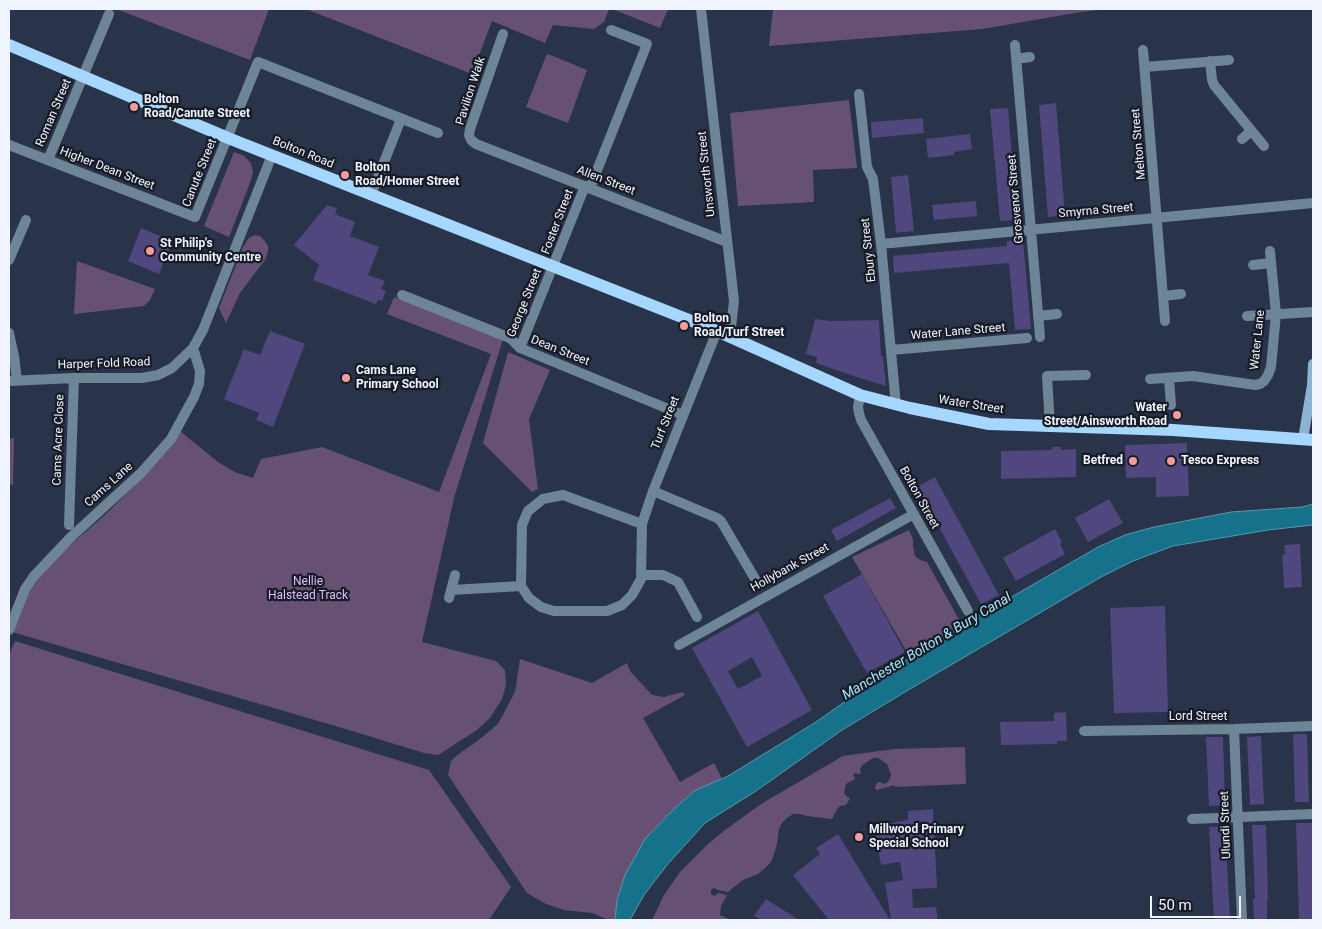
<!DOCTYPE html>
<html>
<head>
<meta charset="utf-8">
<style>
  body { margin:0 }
  #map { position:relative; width:1322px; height:929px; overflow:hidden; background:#293349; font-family:Roboto,sans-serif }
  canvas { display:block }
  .frame { position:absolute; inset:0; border:10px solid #f0f4fd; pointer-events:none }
  .scale { position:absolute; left:1150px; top:896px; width:91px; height:22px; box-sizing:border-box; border:2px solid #f0f4fd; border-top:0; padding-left:6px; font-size:15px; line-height:18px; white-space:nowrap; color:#f0f4fd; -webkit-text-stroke:4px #161b25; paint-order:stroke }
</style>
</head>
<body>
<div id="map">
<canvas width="1322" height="929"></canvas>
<div class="frame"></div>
<div class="scale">50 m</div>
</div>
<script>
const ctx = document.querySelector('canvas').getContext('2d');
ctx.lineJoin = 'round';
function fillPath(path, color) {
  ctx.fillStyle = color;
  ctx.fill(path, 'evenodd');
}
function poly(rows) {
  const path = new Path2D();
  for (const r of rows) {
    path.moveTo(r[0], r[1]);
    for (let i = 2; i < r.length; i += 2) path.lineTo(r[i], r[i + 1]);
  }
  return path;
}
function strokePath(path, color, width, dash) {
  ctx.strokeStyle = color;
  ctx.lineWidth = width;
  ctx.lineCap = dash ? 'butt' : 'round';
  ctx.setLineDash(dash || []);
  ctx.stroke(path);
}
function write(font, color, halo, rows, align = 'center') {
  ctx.font = font + ' Roboto,sans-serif';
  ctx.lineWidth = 4.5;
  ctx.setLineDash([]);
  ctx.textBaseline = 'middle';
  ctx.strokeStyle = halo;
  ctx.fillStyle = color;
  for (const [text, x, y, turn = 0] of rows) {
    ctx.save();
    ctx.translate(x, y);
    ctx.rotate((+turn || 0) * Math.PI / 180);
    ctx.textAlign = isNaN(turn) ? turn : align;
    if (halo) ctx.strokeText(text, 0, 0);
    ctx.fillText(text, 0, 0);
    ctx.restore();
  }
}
fillPath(poly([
  [116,9,269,9,250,60],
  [306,9,609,9,604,22,594,29,553,25,545,43,492,21,472,74],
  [612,9,668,9,660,28],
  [773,9,1108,9,1081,12,982,29,769,46],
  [548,54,587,70,568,123,526,107,546,56],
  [849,100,857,168,813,170,814,202,738,206,730,113],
  [234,152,244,156,251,163,253,172,250,183,229,237,204,226],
  [255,235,260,236,264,240,268,246,268,252,265,260,240,293,226,323,219,308,243,247,249,238],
  [77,261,155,289,150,300,144,306,74,314],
  [394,297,503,339,454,498,422,642,496,661,505,670,506,685,502,699,490,718,477,730,438,755,424,753,339,727,12,632,27,590,60,554,106,514,133,487,180,431,218,462,235,472,253,478,261,459,322,447,439,492,491,354,387,314],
  [508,352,550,370,529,419,538,489,532,492,483,443],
  [14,438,14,440,13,485,9,484,9,439],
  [909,530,913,539,913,546,915,556,920,560,927,562,962,625,910,657,852,557],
  [15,641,429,770,511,887,489,920,9,920,9,655],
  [520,659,592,683,627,663,630,671,652,695,664,697,683,692,685,695,643,718,680,782,714,763,722,779,694,791,671,812,645,839,617,900,615,920,609,920,592,913,564,910,546,904,527,893,448,775,451,761,460,753,476,742,498,724,515,692],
  [965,747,966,784,895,787,895,785,876,790,875,788,877,783,879,782,884,784,888,782,891,775,887,764,878,758,873,758,862,765,860,769,861,774,855,773,853,775,855,778,854,780,847,783,845,787,844,793,846,796,850,798,846,805,840,806,837,809,832,819,807,816,800,814,793,814,787,818,782,823,779,829,777,844,774,854,771,862,764,869,758,874,743,880,728,892,718,890,714,888,711,890,711,894,714,896,718,893,727,895,721,906,720,915,731,920,652,920,664,895,680,872,708,844,725,830,761,804,843,756,894,749]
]), '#665174');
const water = poly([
  [1313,504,1313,525,1268,530,1173,546,1133,561,1101,577,910,689,842,730,756,791,705,823,667,865,644,895,630,920,615,920,617,900,625,875,645,839,671,812,694,791,728,776,816,722,887,672,970,621,1098,547,1125,535,1154,527,1231,512,1302,507,1313,504]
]);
fillPath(water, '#15728a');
strokePath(water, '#5799ac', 1);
fillPath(poly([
  [1056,103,1065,215,1048,217,1039,105],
  [1008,108,1017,220,1000,221,990,109],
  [923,118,924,133,872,138,871,122],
  [970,134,972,149,954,152,954,155,928,158,926,139],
  [908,175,914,231,896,233,891,177],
  [976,201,977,216,934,220,932,205],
  [327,205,337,208,335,214,355,222,350,236,379,247,368,275,385,281,381,289,386,291,382,301,378,300,376,304,313,280,319,265,294,245],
  [141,228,172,241,159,274,128,261],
  [1023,240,1031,329,1015,330,1009,263,894,273,893,256,1007,246,1007,241],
  [815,319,831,321,879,320,881,356,883,356,886,386,857,377,816,363,817,357,806,354],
  [270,331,305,344,273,427,256,420,259,413,224,399,244,349,260,355],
  [1187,443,1189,496,1156,497,1156,477,1126,478,1125,445],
  [1052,447,1061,447,1061,450,1076,449,1076,477,1001,479,1001,451,1052,450],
  [935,477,999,595,981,604,917,487],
  [890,498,896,508,837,541,831,530],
  [1109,499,1123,523,1088,542,1075,518],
  [1055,529,1062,542,1060,544,1065,554,1016,581,1003,558],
  [1300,544,1302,587,1284,588,1282,555,1285,554,1284,545],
  [862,574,905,652,867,673,823,596],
  [1165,606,1168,712,1114,713,1110,608],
  [758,611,812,710,747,747,692,648],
  [752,657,762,676,738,689,728,671],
  [1066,712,1067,741,1057,741,1057,744,1001,745,1000,722,1054,721,1054,713],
  [1293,734,1307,734,1309,802,1295,802],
  [1261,736,1264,804,1250,805,1247,737],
  [1206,737,1223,737,1225,805,1209,806],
  [933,809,937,888,912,889,913,908,936,907,938,920,891,920,885,883,903,880,900,862,881,865,874,826,908,820,908,811],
  [1296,823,1312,823,1313,920,1299,920],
  [1252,825,1266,825,1268,899,1267,899,1267,920,1254,920,1253,899,1255,899],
  [1225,826,1230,920,1214,920,1209,827],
  [838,834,890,920,829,920,793,875,820,854,816,848],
  [766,899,799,920,762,920,754,916]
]), '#4f477d');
strokePath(poly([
  [701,9,734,301,731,327,729,337],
  [503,34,470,129,469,135,471,140,476,144,727,242],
  [1015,45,1031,230,1040,337],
  [1143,50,1165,321],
  [1016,59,1030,57],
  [1210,61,1212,80,1214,85,1264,146],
  [1145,67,1229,60],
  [859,94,867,167,873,179,881,244,896,405],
  [1242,139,1251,131],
  [9,145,195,217,258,62,438,133],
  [48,160,109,14],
  [590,188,647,44,611,30],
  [371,195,401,119],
  [881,244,1313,203],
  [9,260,26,220],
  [1253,265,1271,263],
  [402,295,510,338,520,348,683,415],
  [1163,296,1181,294],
  [1038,316,1057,314],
  [1247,316,1313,312],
  [9,333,14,356,17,381],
  [520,348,585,186],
  [891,350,1027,338],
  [1169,378,1171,405],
  [1150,379,1193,376,1255,385,1260,384,1264,381,1268,375,1271,367,1276,314,1270,251],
  [9,381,74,378,142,378,158,375,172,368,193,348,203,330,272,155],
  [860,395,858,407,859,413,861,420,968,611],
  [1050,426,1047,376,1086,375],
  [653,491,717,518,721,521,758,584],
  [642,524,563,495,543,499,528,511,522,525,521,586,529,598,541,607,554,611,607,611,622,605,632,595,641,579,642,524,653,491,717,331],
  [69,525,74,378],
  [641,575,663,575,678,582,697,617],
  [452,590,521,586],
  [449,598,455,575],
  [9,630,25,589,34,576,70,538,141,473,171,439,194,397,199,384,200,371,193,348],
  [679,645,914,514],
  [1234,729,1242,920],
  [1084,731,1234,729,1313,726],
  [1192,819,1313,814]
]), '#6e8598', 10);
strokePath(poly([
  [1303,439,1312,385,1313,364]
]), '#8eb3d2', 10);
strokePath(poly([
  [9,45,228,138,717,331,860,395,910,408,989,424,1173,430,1313,440]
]), '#a6d7fe', 12);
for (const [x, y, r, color] of [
  [134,107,5,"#f59b9c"],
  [345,175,5,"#f59b9c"],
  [150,251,5,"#f59b9c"],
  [684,326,5,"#f59b9c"],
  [346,378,5,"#f59b9c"],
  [1177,415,5,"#f59b9c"],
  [1133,461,5,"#f59b9c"],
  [1171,461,5,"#f59b9c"],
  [859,837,5,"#f59b9c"]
]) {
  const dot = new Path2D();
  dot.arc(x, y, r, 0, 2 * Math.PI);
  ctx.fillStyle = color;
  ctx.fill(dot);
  strokePath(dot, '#161b25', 2);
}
write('12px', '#f0f4fd', '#161b25', [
  ["Pavilion Walk",471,91,-72],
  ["Roman Street",54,113,-67],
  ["Melton Street",1139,144,-95],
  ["Bolton Road",303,153,22],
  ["Higher Dean Street",107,169,21],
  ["Canute Street",200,173,-68],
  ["Unsworth Street",707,174,-96],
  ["Allen Street",606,181,21],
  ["Grosvenor Street",1016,199,-95],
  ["Smyrna Street",1096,211,-5],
  ["Foster Street",558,222,-69],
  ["Ebury Street",869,250,-96],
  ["George Street",525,303,-68],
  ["Water Lane Street",958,332,-5],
  ["Water Lane",1258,340,-84],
  ["Dean Street",560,351,22],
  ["Harper Fold Road",104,364,-2],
  ["Water Street",971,405,9],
  ["Turf Street",666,423,-68],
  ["Cams Acre Close",59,440,-88],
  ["Cams Lane",109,485,-42],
  ["Bolton Street",919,498,61],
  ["Hollybank Street",790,568,-29],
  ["Lord Street",1198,717],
  ["Ulundi Street",1226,825,-92]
]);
write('bold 12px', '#f0f4fd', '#161b25', [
  ["Bolton",144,100],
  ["Road/Canute Street",144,114],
  ["Bolton",355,168],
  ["Road/Homer Street",355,182],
  ["St Philip's",160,244],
  ["Community Centre",160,258],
  ["Bolton",694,319],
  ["Road/Turf Street",694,333],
  ["Cams Lane",356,371],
  ["Primary School",356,385],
  ["Water",1167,408,"right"],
  ["Street/Ainsworth Road",1167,422,"right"],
  ["Betfred",1123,461,"right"],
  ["Tesco Express",1181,461],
  ["Millwood Primary",869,830],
  ["Special School",869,844]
], 'left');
write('12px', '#e2bcfb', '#161b25', [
  ["Nellie",308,582],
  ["Halstead Track",308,596]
]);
write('italic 14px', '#a6e7fc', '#161b25', [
  ["Manchester Bolton & Bury Canal",927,647,-31]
]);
</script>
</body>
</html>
